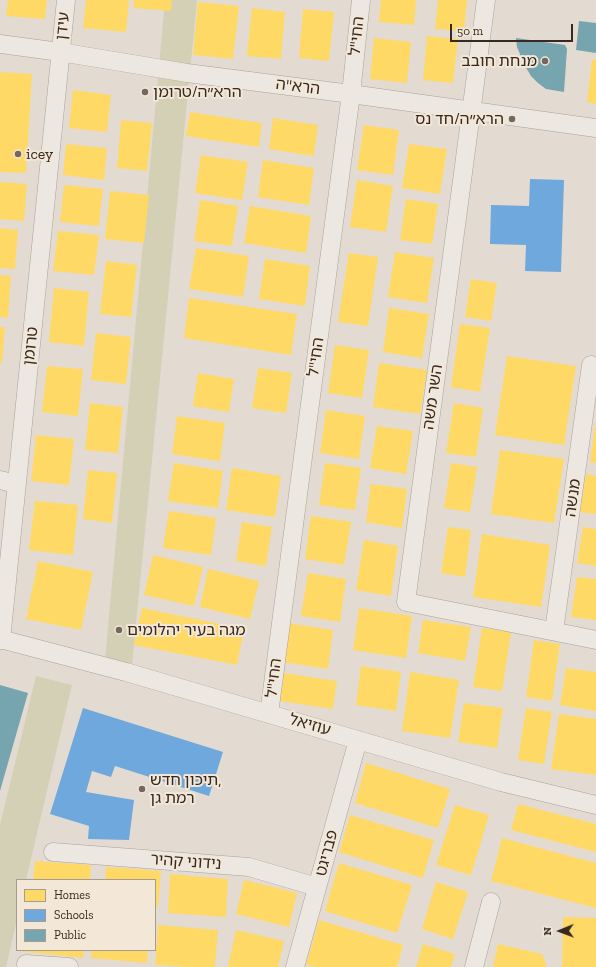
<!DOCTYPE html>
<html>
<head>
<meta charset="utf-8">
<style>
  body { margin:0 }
  #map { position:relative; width:596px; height:967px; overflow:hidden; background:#e3dbd1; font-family:"Zilla Slab",serif }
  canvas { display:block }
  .legend { position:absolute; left:16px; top:879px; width:140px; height:72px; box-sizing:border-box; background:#f3e7d8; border:1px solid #a89b8f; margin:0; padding:5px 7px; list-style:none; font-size:12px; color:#372921 }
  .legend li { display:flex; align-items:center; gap:8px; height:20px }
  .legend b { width:20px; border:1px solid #a89b8f }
  .north { position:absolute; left:540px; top:911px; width:40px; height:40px; -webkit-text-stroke:3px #f3e7d8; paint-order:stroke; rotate:269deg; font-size:11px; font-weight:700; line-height:16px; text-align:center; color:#372921 }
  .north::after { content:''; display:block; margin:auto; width:14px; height:18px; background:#372921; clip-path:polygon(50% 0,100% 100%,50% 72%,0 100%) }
  .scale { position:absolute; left:450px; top:24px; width:123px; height:18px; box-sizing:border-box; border:2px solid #372921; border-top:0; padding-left:5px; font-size:12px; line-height:14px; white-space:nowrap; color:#372921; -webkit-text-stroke:3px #f3e7d8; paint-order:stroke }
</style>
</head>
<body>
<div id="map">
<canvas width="596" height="967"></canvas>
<ul class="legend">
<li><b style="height:11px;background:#ffd966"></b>Homes</li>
<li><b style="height:11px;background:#6fa8dc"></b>Schools</li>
<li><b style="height:11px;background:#76a5af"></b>Public</li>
</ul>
<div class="north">N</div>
<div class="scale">50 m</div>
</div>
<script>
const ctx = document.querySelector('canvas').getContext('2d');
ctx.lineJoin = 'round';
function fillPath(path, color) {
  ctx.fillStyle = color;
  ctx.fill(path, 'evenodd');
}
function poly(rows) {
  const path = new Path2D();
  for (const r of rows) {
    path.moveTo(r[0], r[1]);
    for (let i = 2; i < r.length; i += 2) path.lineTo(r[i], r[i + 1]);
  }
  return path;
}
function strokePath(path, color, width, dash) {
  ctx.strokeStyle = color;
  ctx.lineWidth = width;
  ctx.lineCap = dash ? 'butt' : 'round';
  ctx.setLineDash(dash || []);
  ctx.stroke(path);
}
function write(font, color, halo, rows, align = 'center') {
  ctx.font = font + ' "Zilla Slab","Noto Sans Hebrew",serif';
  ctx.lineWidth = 4;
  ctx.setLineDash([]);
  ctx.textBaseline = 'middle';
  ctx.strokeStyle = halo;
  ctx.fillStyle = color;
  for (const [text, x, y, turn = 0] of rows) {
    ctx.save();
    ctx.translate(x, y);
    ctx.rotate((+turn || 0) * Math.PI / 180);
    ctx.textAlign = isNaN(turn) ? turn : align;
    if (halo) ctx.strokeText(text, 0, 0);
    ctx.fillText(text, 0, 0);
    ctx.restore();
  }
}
fillPath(poly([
  [165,0,197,0,132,665,105,660],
  [36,676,72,685,26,880,17,880,17,920,6,967,0,967,0,825]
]), '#d4d0b5');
fillPath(poly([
  [8,0,47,0,45,19,6,16],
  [86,0,129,0,126,32,83,28],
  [134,0,172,0,171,11,133,8],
  [381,0,416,0,414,25,379,22],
  [438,0,467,0,464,31,435,29],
  [198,2,239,6,233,59,193,55],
  [252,8,285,12,281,59,247,56],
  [303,9,334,12,329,61,299,58],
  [427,36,458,39,453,83,423,80],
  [374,38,411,42,407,83,370,79],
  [592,59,596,60,596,104,587,102],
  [0,72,32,74,26,173,0,172],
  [73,90,111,95,107,132,69,128],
  [190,112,262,123,259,147,186,136],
  [273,118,318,125,314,156,269,149],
  [121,120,152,123,147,171,117,168],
  [364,125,399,130,393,175,357,170],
  [66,144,107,148,104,180,63,175],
  [409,144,447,149,440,194,402,188],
  [201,155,248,162,242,200,195,193],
  [263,160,314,168,309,205,258,197],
  [357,180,393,186,386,232,350,227],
  [0,182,27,184,24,221,0,219],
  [64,185,103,189,99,226,60,222],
  [110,191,149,195,144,243,105,239],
  [406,199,438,204,432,244,400,240],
  [200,200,238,206,232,246,194,241],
  [250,206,311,216,306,253,244,243],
  [0,228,18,230,15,269,0,268],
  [58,231,99,235,94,275,53,271],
  [196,248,249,256,243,297,189,289],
  [395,252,434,258,427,303,388,297],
  [349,253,378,257,368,326,338,322],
  [265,259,310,266,305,306,259,299],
  [106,261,137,265,131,317,100,314],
  [0,275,11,276,8,318,0,317],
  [471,279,497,283,491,321,465,317],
  [54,288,89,292,84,346,49,342],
  [189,298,297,314,291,355,184,338],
  [389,308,429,314,422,358,383,352],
  [460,324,490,328,480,392,451,387],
  [0,327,5,327,2,363,0,363],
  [96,333,131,337,126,384,91,380],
  [335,345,369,350,362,398,328,393],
  [507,356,576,366,564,445,495,435],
  [379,363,427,370,420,414,373,407],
  [47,366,83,369,78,416,42,412],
  [258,368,292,373,286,413,252,408],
  [198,373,234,379,229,412,193,406],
  [90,403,123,407,118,453,85,450],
  [454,403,483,408,476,457,446,453],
  [326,410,365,416,359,459,320,453],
  [177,416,225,423,220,461,172,454],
  [595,425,596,425,596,463,590,462],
  [377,426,413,431,406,474,370,468],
  [36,435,74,439,69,485,31,481],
  [500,450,564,459,554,523,491,514],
  [174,463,223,471,218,508,168,501],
  [325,463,361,468,355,510,319,505],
  [451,463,477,467,470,512,444,508],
  [232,468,281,476,275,517,226,510],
  [88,470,117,473,112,523,83,519],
  [586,474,596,476,596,514,580,512],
  [371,484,407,489,402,528,366,522],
  [35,501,78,505,73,555,29,550],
  [169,511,216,518,211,555,163,548],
  [311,516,351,522,344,565,305,559],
  [242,522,272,527,266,566,236,561],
  [448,527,471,530,465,577,441,573],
  [583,527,596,529,596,566,577,563],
  [482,534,550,545,541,607,473,597],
  [364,540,398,546,391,596,356,590],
  [153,555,203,567,194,606,144,595],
  [38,561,93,572,81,630,26,619],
  [208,569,259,581,250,619,200,607],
  [308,573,346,579,340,622,301,616],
  [577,577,596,579,596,620,571,617],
  [142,608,244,629,237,665,134,645],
  [359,608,412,616,406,658,353,650],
  [423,620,471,627,465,661,418,653],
  [287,623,333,630,328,669,282,662],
  [482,628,511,632,502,691,473,687],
  [534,640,560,644,552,701,526,697],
  [361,666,401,672,396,711,356,705],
  [566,668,596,672,596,711,560,705],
  [410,672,459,680,450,738,402,731],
  [284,673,337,681,333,709,279,701],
  [464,703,503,708,497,748,458,742],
  [526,708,552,712,544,764,518,760],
  [559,714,596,719,596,775,551,769],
  [366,763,450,789,438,828,355,803],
  [518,804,596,824,596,852,511,830],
  [455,805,489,815,471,875,436,865],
  [350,815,434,840,423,878,339,852],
  [502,838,596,863,596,908,491,881],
  [35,861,91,865,90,880,33,880],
  [339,863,412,885,397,933,325,911],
  [106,867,161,871,158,907,155,906,155,880,105,880],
  [170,874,228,879,226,917,168,913],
  [244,880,297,893,289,927,236,914],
  [436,882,468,892,453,939,422,929],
  [563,917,596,918,596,967,562,967],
  [319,920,403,945,397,967,314,967,306,965],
  [158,925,218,930,215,967,186,967,155,965],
  [236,930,284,941,278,967,228,967],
  [423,944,455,954,451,967,416,967],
  [498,944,542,954,547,967,493,967],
  [19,950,84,950,83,958,19,951],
  [91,950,148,950,147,963,91,958]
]), '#ffd966');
fillPath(poly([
  [530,179,564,180,561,272,525,271,526,245,490,244,491,205,529,206],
  [83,708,223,752,209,796,115,766,111,777,92,771,86,792,134,800,129,840,88,839,89,826,50,814]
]), '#6fa8dc');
fillPath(poly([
  [579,21,596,23,596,53,576,50],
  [516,38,565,45,567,49,564,92,546,89,538,83,531,76,525,66,517,47],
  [0,685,28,693,0,791]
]), '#76a5af');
const minor = poly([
  [486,0,406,602,596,640],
  [0,44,60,52,187,73,351,94,596,128],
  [0,480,17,484],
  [554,631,591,365],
  [0,639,126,672,501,782,596,805],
  [1,640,66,0],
  [269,714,351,94,361,0],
  [53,852,249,867,317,887],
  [26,964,69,967],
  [295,967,358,740],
  [474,967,491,902]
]);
strokePath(minor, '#a9a199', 19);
strokePath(minor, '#ece7e1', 18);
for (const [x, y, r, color] of [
  [545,61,4,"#73675f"],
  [145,92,4,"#73675f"],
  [512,119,4,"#73675f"],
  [18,154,4,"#73675f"],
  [119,630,4,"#73675f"],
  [142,789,4,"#73675f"]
]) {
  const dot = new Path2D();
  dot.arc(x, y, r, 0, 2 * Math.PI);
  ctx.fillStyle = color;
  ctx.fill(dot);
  strokePath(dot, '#f3e7d8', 1.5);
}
write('16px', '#372921', '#f3e7d8', [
  ["עידן",63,26,-84],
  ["החי\"ל",357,36,-84],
  ["הרא\"ה",298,87,7],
  ["טרומן",31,346,-84],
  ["החי\"ל",316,357,-82],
  ["השר משה",433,397,-82],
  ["מנשה",573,498,-82],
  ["החי\"ל",274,678,-83],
  ["עוזיאל",310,725,16],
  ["פבריגט",327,853,-75],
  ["נידוני קהיר",186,862,4]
]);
write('16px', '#372921', '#f3e7d8', [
  ["מנחת חובב",537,61,"right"],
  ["הרא״ה/טרומן",153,92],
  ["הרא״ה/חד נס",504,119,"right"],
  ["icey",26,154],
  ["מגה בעיר יהלומים",127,630],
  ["תיכון חדש,",150,780],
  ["רמת גן",150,798]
], 'left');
</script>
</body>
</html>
